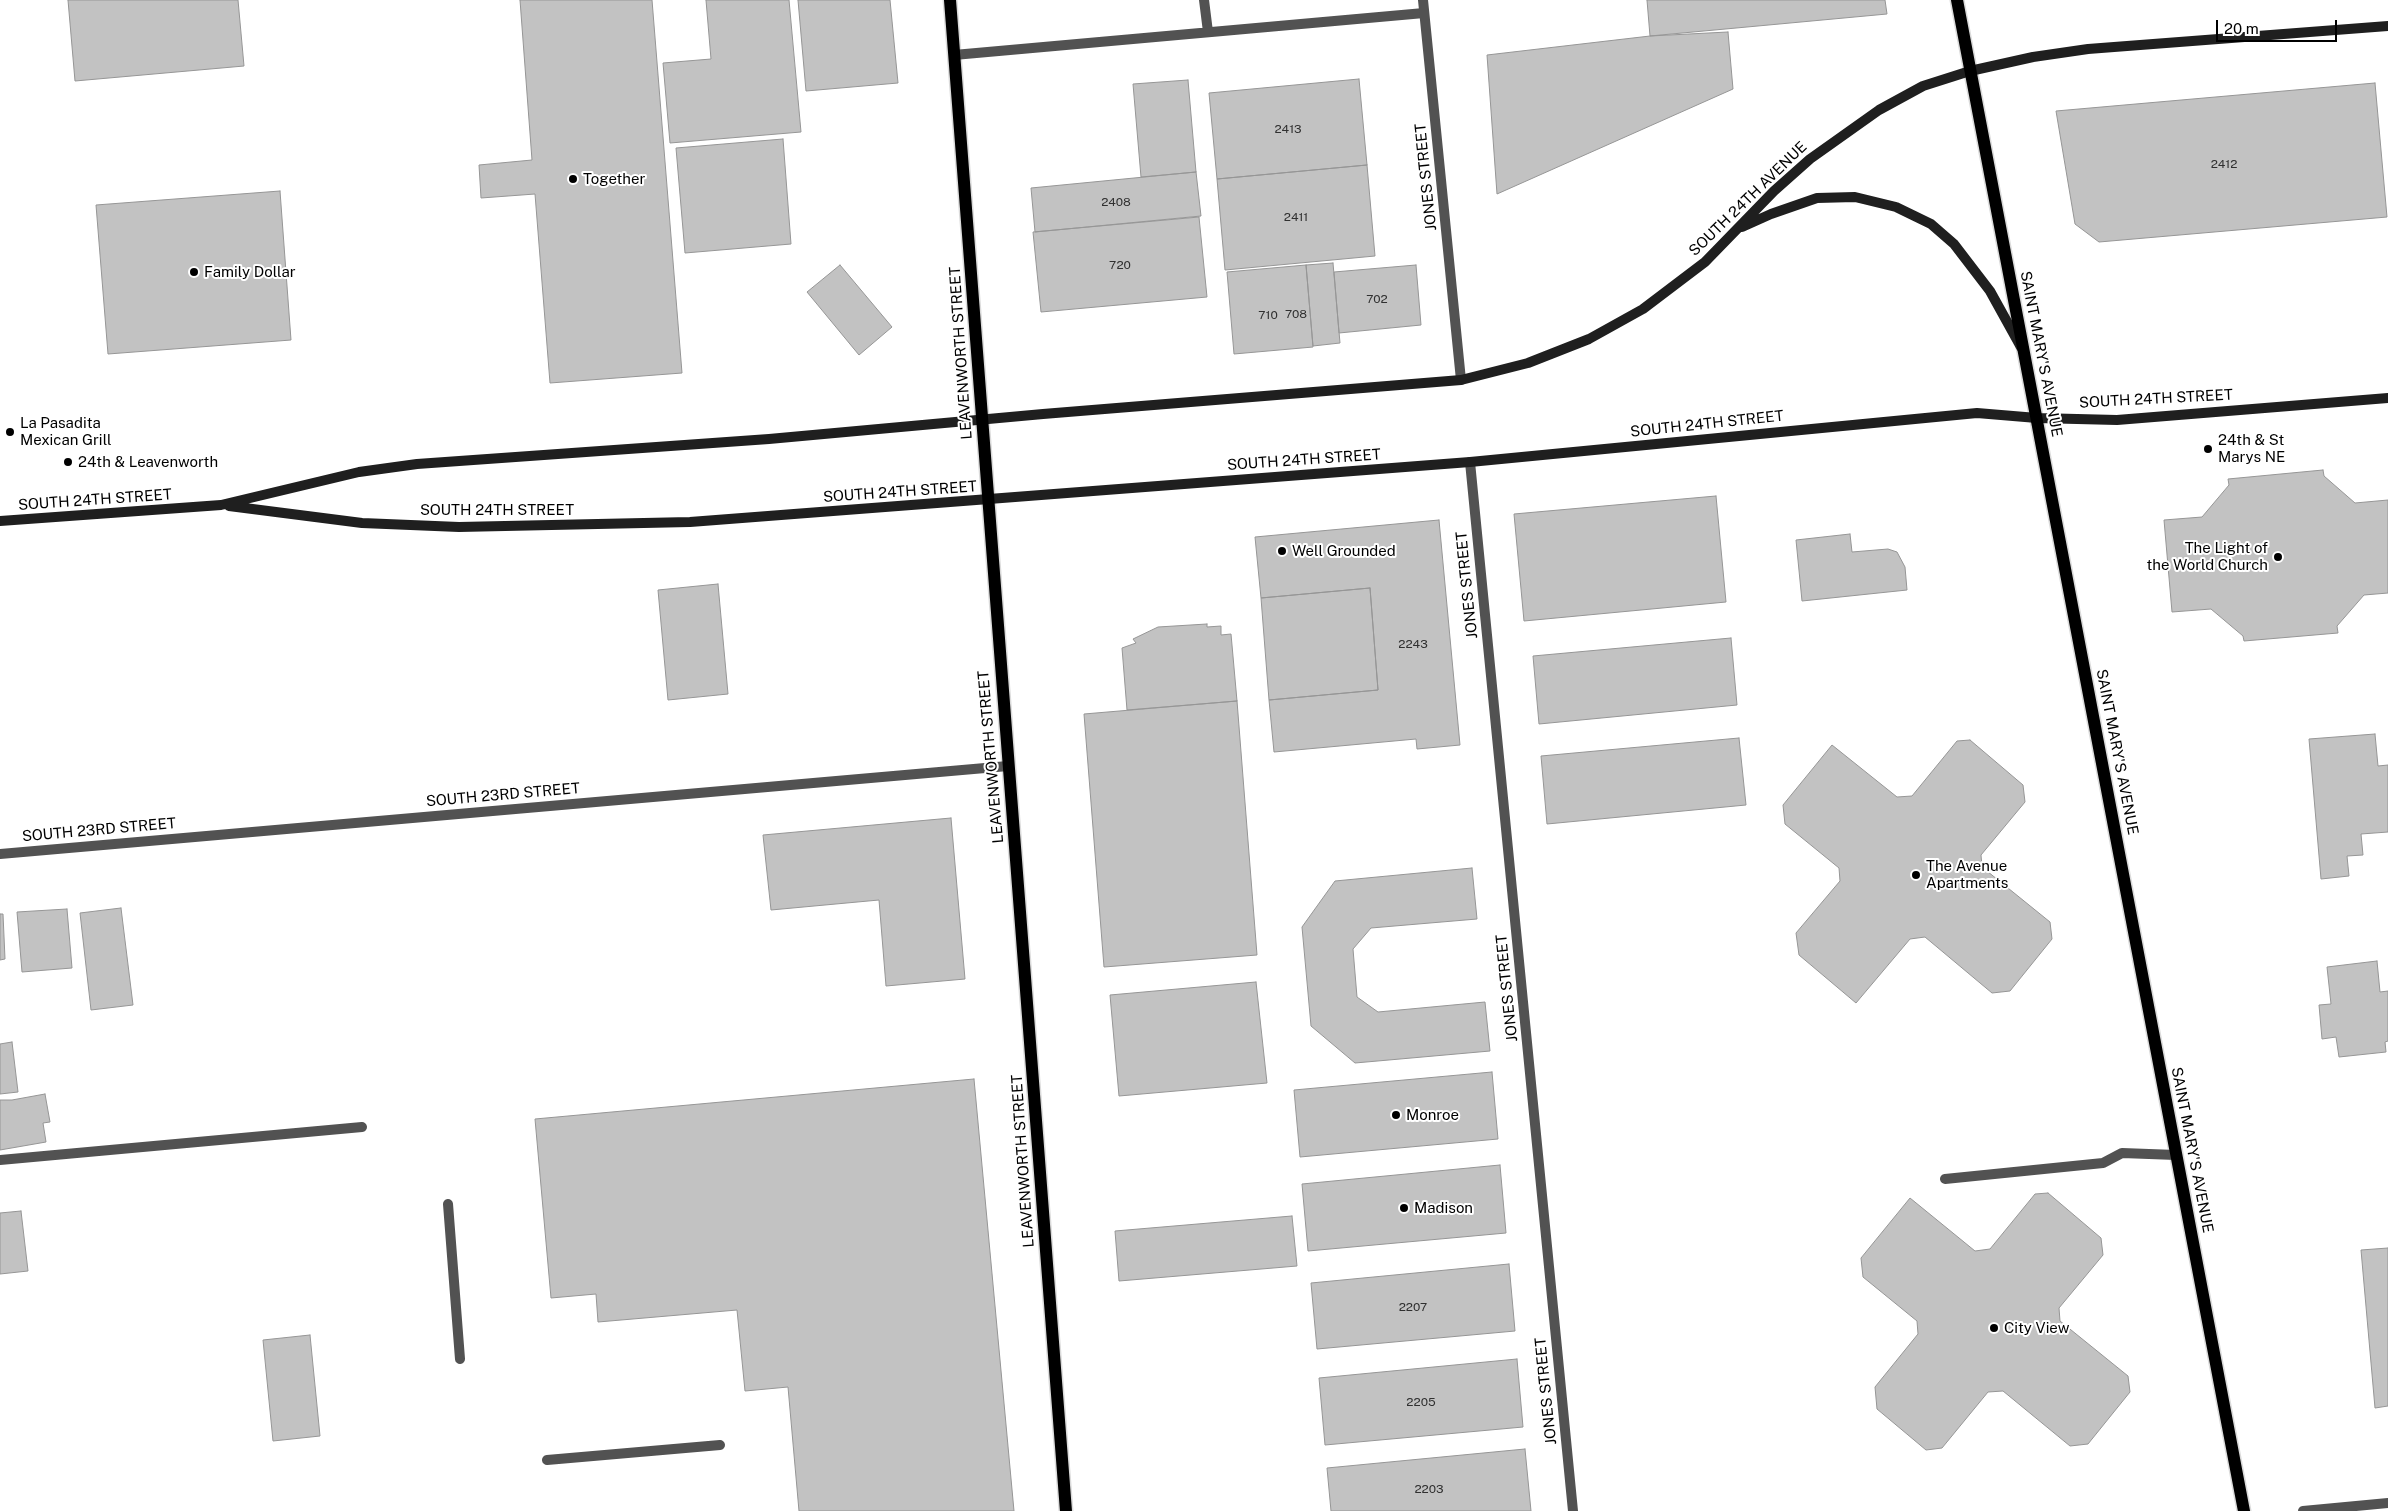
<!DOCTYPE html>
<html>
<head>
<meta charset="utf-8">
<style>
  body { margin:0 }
  #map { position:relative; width:2388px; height:1511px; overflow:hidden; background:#fff; font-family:"Public Sans",sans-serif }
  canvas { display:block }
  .scale { position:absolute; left:2216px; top:20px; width:121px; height:22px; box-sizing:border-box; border:2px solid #000; border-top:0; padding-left:6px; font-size:15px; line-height:18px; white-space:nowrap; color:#000; -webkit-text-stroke:4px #fff; paint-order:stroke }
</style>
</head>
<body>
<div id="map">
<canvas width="2388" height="1511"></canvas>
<div class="scale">20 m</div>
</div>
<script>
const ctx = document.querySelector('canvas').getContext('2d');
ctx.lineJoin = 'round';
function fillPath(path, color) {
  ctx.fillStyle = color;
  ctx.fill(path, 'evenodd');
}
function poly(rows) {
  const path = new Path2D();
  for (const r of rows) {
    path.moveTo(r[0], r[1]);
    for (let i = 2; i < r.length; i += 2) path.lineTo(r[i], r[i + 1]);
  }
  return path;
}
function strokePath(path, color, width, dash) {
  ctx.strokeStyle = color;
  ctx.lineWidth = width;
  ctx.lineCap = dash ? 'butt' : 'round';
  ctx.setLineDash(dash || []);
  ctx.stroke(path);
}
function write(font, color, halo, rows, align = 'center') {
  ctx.font = font + ' "Public Sans",sans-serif';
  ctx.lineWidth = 4;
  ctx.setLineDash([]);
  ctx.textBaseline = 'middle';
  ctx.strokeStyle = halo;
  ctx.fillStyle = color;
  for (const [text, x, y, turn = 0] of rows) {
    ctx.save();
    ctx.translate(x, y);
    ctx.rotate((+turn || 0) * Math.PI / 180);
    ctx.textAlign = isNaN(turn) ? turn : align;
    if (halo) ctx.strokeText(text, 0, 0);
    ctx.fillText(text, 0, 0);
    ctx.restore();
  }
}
const building = poly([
  [68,0,238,0,244,66,75,81,68,0],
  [520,0,652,0,682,373,550,383,535,194,481,198,479,165,532,160,520,0],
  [706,0,789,0,801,132,670,143,663,63,711,59,706,0],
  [798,0,890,0,898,83,806,91,798,0],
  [1647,0,1885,0,1887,14,1650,36,1647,0],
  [1728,32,1733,89,1497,194,1487,55,1650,36,1728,32],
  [1359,79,1367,165,1217,179,1209,93,1359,79],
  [1188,80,1196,172,1141,177,1133,84,1188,80],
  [2375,83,2387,217,2099,242,2075,224,2056,111,2375,83],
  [783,139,791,244,685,253,676,148,783,139],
  [1367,165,1375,256,1225,270,1217,179,1367,165],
  [1196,172,1201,216,1035,232,1031,188,1196,172],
  [280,191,291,340,108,354,96,205,280,191],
  [1199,217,1207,297,1041,312,1033,232,1199,217],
  [1333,263,1340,343,1313,346,1306,265,1333,263],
  [840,265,892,327,859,355,807,292,840,265],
  [1306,265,1313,347,1234,354,1227,272,1306,265],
  [1416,265,1421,325,1339,333,1334,272,1416,265],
  [2323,470,2324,476,2355,503,2388,500,2388,593,2364,595,2337,626,2338,633,2244,641,2243,636,2211,609,2172,612,2164,520,2202,517,2229,485,2228,479,2323,470],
  [1716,496,1726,602,1524,621,1514,514,1716,496],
  [1439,520,1460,745,1417,749,1416,739,1274,752,1269,700,1378,690,1370,588,1261,598,1255,537,1439,520],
  [1850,534,1852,552,1888,549,1897,552,1905,567,1907,590,1802,601,1796,540,1850,534],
  [718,584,728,694,668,700,658,590,718,584],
  [1370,588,1378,690,1269,700,1261,598,1370,588],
  [1207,624,1207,627,1221,626,1221,635,1231,634,1237,701,1127,710,1122,648,1136,643,1133,639,1158,627,1207,624],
  [1731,638,1737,705,1539,724,1533,656,1731,638],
  [1237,701,1257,955,1104,967,1084,714,1237,701],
  [2375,734,2378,766,2388,765,2388,832,2361,834,2363,855,2347,856,2349,876,2321,879,2309,739,2375,734],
  [1739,738,1746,805,1547,824,1541,756,1739,738],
  [1970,740,2023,785,2025,802,1981,855,1982,867,2050,922,2052,939,2010,991,1992,993,1925,937,1910,939,1856,1003,1799,955,1796,933,1840,881,1839,868,1785,824,1783,805,1832,745,1897,797,1912,796,1957,741,1970,740],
  [951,818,965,979,886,986,879,900,771,910,763,835,951,818],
  [1472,868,1477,919,1371,928,1353,949,1357,997,1378,1012,1485,1002,1490,1051,1355,1063,1311,1026,1302,927,1335,881,1472,868],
  [121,908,133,1005,91,1010,80,913,121,908],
  [67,909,72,968,22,972,17,912,67,909],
  [0,914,3,914,5,959,0,960,0,914],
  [2377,961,2380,992,2388,991,2388,1041,2385,1042,2386,1052,2339,1057,2336,1037,2322,1039,2319,1005,2331,1004,2327,967,2377,961],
  [1256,982,1267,1083,1119,1096,1110,995,1256,982],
  [12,1042,18,1092,0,1094,0,1044,12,1042],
  [1492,1072,1498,1139,1300,1157,1294,1090,1492,1072],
  [974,1079,1014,1511,799,1511,788,1387,745,1391,737,1310,598,1322,596,1294,551,1298,535,1119,974,1079],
  [45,1094,50,1122,43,1123,46,1142,0,1150,0,1100,12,1100,45,1094],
  [1500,1165,1506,1233,1308,1251,1302,1184,1500,1165],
  [2048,1193,2101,1238,2103,1255,2059,1308,2060,1321,2128,1376,2130,1392,2088,1444,2070,1446,2003,1391,1988,1392,1942,1448,1926,1450,1877,1409,1875,1387,1918,1334,1917,1321,1863,1277,1861,1258,1910,1198,1975,1251,1990,1249,2035,1194,2048,1193],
  [21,1211,28,1271,0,1274,0,1213,21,1211],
  [1292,1216,1297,1266,1119,1281,1115,1231,1292,1216],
  [2388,1248,2388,1406,2375,1408,2361,1250,2388,1248],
  [1509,1264,1515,1331,1317,1349,1311,1283,1509,1264],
  [310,1335,320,1436,273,1441,263,1340,310,1335],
  [1517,1359,1523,1427,1325,1445,1319,1378,1517,1359],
  [1525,1449,1531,1511,1331,1511,1327,1468,1525,1449]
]);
fillPath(building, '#c2c2c2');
strokePath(building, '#969696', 1);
const primary = poly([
  [950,0,1066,1511],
  [1957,0,2244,1511]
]);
strokePath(primary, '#dbdbdb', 15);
strokePath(poly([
  [1204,0,1208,32],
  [954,55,1424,13],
  [0,1160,362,1127],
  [1945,1179,2103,1163,2122,1153,2176,1155],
  [448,1204,460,1359],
  [547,1460,720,1445]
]), '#525252', 10);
strokePath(poly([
  [1423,0,1461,380],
  [1470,462,1573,1511],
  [0,854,1008,766],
  [2303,1511,2388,1503]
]), '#525252', 10);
strokePath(poly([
  [1742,227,1771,214,1817,198,1855,197,1896,207,1931,224,1954,244,1990,291,2021,347],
  [229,506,362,523,459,527,690,522,1470,462,1977,413,2037,418,2117,420,2388,398],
  [0,521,221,505,359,472,417,464,769,439,1043,414,1461,380,1528,363,1589,339,1643,309,1705,262,1774,191,1810,159,1879,110,1923,86,1970,71,2033,57,2088,49,2388,26]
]), '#1f1f1f', 10);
strokePath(primary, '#000', 12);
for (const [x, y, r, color] of [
  [573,179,5,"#000"],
  [194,272,5,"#000"],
  [10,432,5,"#000"],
  [2208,449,5,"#000"],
  [68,462,5,"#000"],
  [1282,551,5,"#000"],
  [2278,557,5,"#000"],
  [1916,875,5,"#000"],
  [1396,1115,5,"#000"],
  [1404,1208,5,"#000"],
  [1994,1328,5,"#000"]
]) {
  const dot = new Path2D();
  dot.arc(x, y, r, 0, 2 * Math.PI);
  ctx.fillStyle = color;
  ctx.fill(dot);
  strokePath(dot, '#fff', 2);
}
write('12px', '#303030', null, [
  ["2413",1288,129],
  ["2412",2224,164],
  ["2408",1116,202],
  ["2411",1296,217],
  ["720",1120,265],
  ["702",1377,299],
  ["708",1296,314],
  ["710",1268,315],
  ["2243",1413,644],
  ["2207",1413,1307],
  ["2205",1421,1402],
  ["2203",1429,1489]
]);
write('15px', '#000', '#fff', [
  ["JONES STREET",1426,177,-96],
  ["SOUTH 24TH AVENUE",1748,199,-44],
  ["LEAVENWORTH STREET",961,353,-94],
  ["SAINT MARY'S AVENUE",2041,354,79],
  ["SOUTH 24TH STREET",2156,399,-3],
  ["SOUTH 24TH STREET",1707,424,-6],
  ["SOUTH 24TH STREET",1304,460,-4],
  ["SOUTH 24TH STREET",900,492,-4],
  ["SOUTH 24TH STREET",95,500,-4],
  ["SOUTH 24TH STREET",497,510],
  ["JONES STREET",1467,585,-96],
  ["SAINT MARY'S AVENUE",2117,752,79],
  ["LEAVENWORTH STREET",991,757,-95],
  ["SOUTH 23RD STREET",503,795,-5],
  ["SOUTH 23RD STREET",99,830,-5],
  ["JONES STREET",1507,988,-96],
  ["SAINT MARY'S AVENUE",2192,1150,79],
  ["LEAVENWORTH STREET",1023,1161,-94],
  ["JONES STREET",1546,1391,-96]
]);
write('15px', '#000', '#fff', [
  ["Together",583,179],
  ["Family Dollar",204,272],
  ["La Pasadita",20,423],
  ["Mexican Grill",20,440],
  ["24th & St",2218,440],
  ["Marys NE",2218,457],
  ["24th & Leavenworth",78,462],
  ["The Light of",2268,548,"right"],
  ["the World Church",2268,565,"right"],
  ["Well Grounded",1292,551],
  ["The Avenue",1926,866],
  ["Apartments",1926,883],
  ["Monroe",1406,1115],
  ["Madison",1414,1208],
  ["City View",2004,1328]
], 'left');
</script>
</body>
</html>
